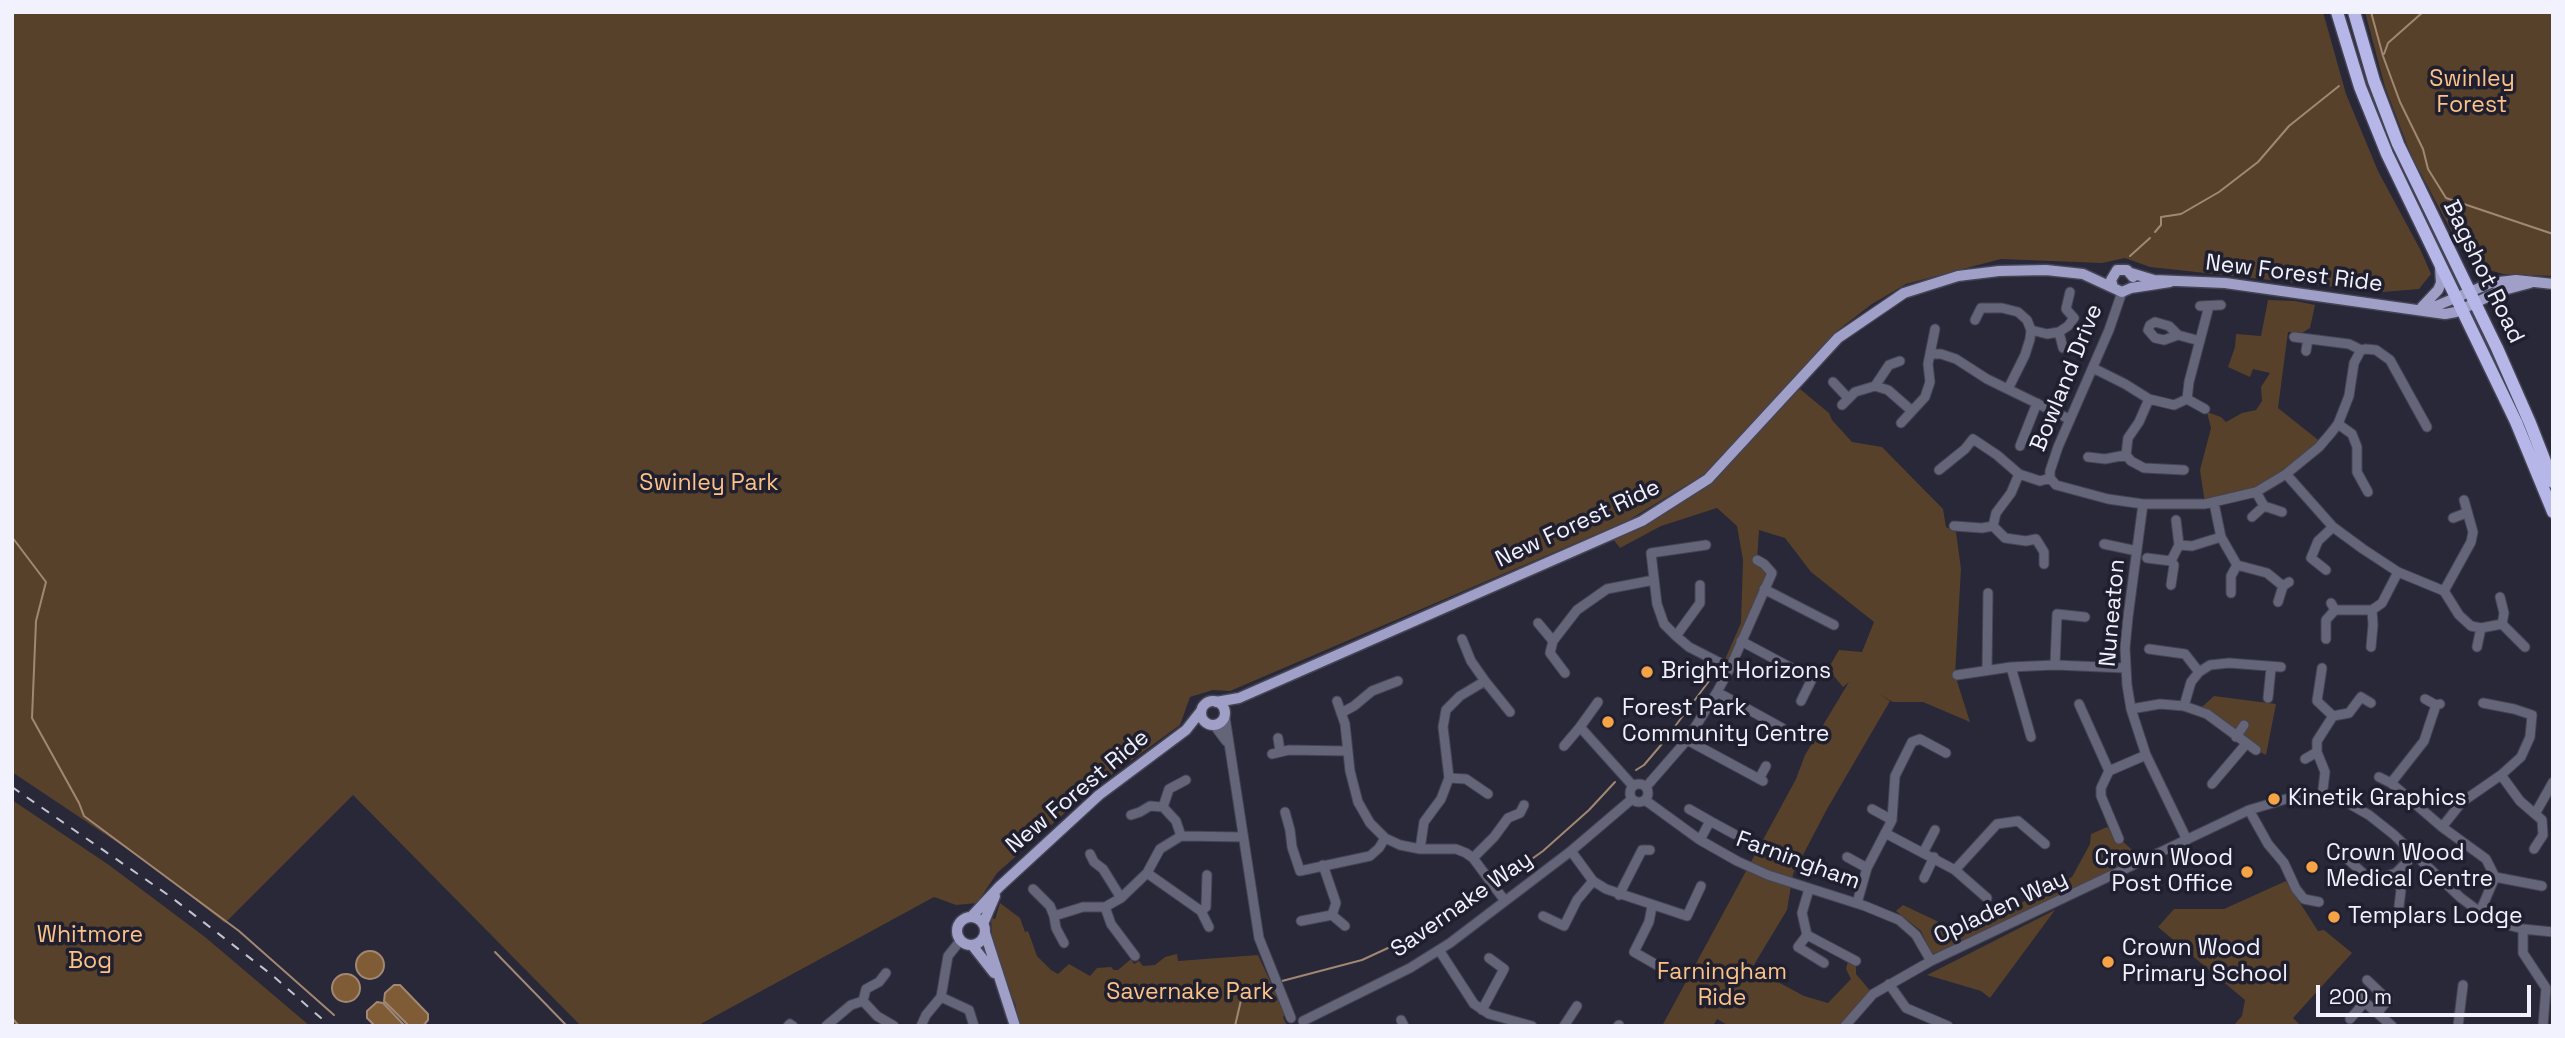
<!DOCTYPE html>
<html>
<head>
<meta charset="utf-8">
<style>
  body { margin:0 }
  #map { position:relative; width:2565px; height:1038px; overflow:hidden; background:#282839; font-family:"Space Grotesk",sans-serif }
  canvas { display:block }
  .frame { position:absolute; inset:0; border:14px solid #f2f2fe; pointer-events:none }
  .scale { position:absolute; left:2316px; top:985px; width:215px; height:32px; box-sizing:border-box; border:4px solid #f2f2fe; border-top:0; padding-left:9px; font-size:21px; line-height:24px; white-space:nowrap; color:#f2f2fe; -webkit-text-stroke:5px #1f1f2f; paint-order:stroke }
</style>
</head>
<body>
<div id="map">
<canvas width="2565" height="1038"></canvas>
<div class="frame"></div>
<div class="scale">200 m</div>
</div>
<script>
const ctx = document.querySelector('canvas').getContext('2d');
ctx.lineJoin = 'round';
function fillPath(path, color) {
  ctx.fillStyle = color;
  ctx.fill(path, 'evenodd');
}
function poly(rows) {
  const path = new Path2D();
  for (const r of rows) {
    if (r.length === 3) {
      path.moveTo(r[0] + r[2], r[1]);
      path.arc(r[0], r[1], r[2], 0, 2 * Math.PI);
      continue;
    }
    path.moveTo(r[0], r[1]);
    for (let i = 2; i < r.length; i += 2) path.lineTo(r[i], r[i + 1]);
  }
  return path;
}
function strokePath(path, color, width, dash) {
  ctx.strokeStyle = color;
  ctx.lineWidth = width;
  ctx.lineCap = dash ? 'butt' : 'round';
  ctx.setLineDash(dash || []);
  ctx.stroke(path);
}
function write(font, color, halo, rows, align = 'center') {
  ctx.font = font + ' "Space Grotesk",sans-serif';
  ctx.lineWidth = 7;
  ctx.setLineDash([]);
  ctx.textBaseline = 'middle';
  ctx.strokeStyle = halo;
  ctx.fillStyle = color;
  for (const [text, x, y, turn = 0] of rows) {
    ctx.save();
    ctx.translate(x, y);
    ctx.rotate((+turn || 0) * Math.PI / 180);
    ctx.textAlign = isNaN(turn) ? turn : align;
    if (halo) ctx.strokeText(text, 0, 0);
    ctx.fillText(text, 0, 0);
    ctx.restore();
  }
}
fillPath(poly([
  [12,12,2323,12,2346,94,2378,171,2421,251,2431,274,2419,289,2382,292,2150,267,2125,258,2102,263,2001,259,1906,284,1872,304,1837,331,1708,472,1627,521,1230,691,1213,690,1190,697,1180,725,1093,788,997,873,977,903,956,905,934,897,697,1026,581,1026,353,795,225,923,148,863,12,772],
  [2365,12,2553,12,2553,276,2503,274,2479,267,2461,249,2411,155,2385,87],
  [2268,300,2295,301,2315,305,2310,328,2302,333,2288,332,2278,408,2322,443,2256,492,2205,504,2200,470,2211,428,2207,412,2221,417,2226,422,2242,413,2256,410,2262,401,2261,387,2270,373,2253,369,2250,377,2228,367,2235,347,2236,334,2261,336],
  [1800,389,1829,413,1832,420,1852,442,1882,447,1943,509,1946,527,1956,532,1961,569,1955,675,1970,722,1923,702,1893,702,1879,694,1890,701,1827,809,1793,874,1787,910,1752,968,1804,996,1828,1003,1851,979,1846,969,1849,957,1856,961,1856,974,1873,994,1845,1026,1729,1026,1717,1019,1713,1026,1662,1026,1796,779,1805,755,1849,682,1843,687,1828,669,1839,650,1862,652,1874,622,1811,572,1785,538,1759,530,1757,560,1770,571,1734,658,1723,664,1741,623,1743,560,1737,526,1717,508,1661,526,1620,548,1613,539,1708,479],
  [2214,696,2276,704,2266,755,2256,750,2207,714,2202,707],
  [12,800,109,865,205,937,310,1026,12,1026],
  [2107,827,2140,857,1964,943,1932,954,1921,931,1896,911,1903,905,1962,933,2072,877,2090,844,2091,834],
  [2286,881,2318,931,2324,930,2352,953,2293,1018,2301,1026,2233,1026,2242,1016,2245,1000,2158,927,2174,909,2224,909],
  [1000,903,1020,918,1025,932,1028,931,1037,956,1051,970,1058,974,1069,964,1090,976,1097,968,1111,967,1114,970,1118,970,1131,959,1134,964,1139,961,1143,966,1155,965,1165,957,1177,954,1178,961,1258,955,1285,1013,1283,1017,1287,1026,1018,1026,1016,1006,995,957,992,936,991,918,995,919],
  [2055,910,1990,998,1981,991,1927,975]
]), '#57412a');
const water = poly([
  [370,965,14],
  [346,988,14],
  [394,985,400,985,428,1014,428,1020,423,1026,409,1026,384,1001,385,993,394,985],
  [377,1002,383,1003,405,1026,375,1026,367,1018,367,1011,377,1002]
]);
fillPath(water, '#7f5b36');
strokePath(water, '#a28872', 2);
strokePath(poly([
  [2371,12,2383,56,2400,102,2423,149,2428,169,2446,198,2553,234],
  [2384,54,2388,43,2423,12],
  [2155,232,2161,225,2161,217,2181,214,2219,192,2258,162,2289,126,2339,86],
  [2130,256,2150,238],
  [12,537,46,582,36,621,32,718,79,803,84,816,239,931,334,1015],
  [1636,770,1644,765,1661,745,1712,677],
  [1505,878,1543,851,1589,810,1615,782],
  [495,952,567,1026],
  [1282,981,1362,960,1440,924,1484,895],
  [12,1018,19,1026],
  [1235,1026,1241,1000,1255,988,1268,985]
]), '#a28872', 2);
const minor = poly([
  [2200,306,2221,305],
  [1975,320,1981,308,2002,308,2018,312,2027,320,2031,330,2030,339,2025,355,2008,389],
  [2031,330,2047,334,2059,332,2068,326,2074,318,2066,309,2070,292],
  [2059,332,2063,348],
  [2178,335,2164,340,2155,338,2148,330,2150,325,2155,322,2169,326,2178,335,2200,341],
  [2294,337,2349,344,2361,350],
  [2306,351,2308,339],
  [1930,354,1941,354,1956,359,1987,379,2069,419],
  [2093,368,2125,384,2149,399,2174,405,2187,399],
  [1833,382,1848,398],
  [1875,386,1889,365,1900,361],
  [2187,399,2189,382,2209,306],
  [2187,399,2205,409],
  [1842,405,1855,392,1875,386,1888,390,1912,411],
  [1901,423,1925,397,1930,382,1928,364,1935,329],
  [2338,424,2352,434,2357,447,2357,472,2368,492],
  [2020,446,2037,403],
  [2126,455,2131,461,2144,468,2184,470],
  [2126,455,2128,438,2139,422,2149,399],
  [2088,457,2105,459,2126,455],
  [1939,470,1965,449,1973,439,1997,455,2019,474,2040,481,2050,478],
  [2019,474,2011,493,1996,513,1993,526,2005,538,2026,541,2036,539,2044,552,2044,564],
  [2286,474,2333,527,2363,549,2398,572,2444,591,2459,615,2471,626,2481,628,2502,624,2525,647],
  [2050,478,2056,485,2108,499,2143,504,2205,504,2256,492,2286,474,2319,447,2331,433,2338,424,2349,396,2354,363,2361,350,2366,349,2376,350,2390,360,2427,427],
  [2050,478,2050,471,2058,447,2109,330,2122,292],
  [2256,492,2264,506,2282,512],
  [2214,503,2221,537,2237,565],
  [2143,504,2128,617,2125,648,2127,685,2131,709,2146,755,2187,840],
  [2252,517,2264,506],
  [2453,518,2466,513],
  [2176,520,2179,545],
  [1954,526,1982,528,1993,526],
  [2104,544,2137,551],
  [1706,545,1651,553,1657,604,1664,624,1676,636,1689,647,1730,668],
  [2147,558,2171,561],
  [2237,565,2267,573,2283,586,2289,582],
  [2326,570,2311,558,2318,541,2333,527],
  [2171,585,2174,565,2171,561,2179,545,2192,546,2221,537],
  [1764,589,1834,625],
  [2444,591,2471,542,2473,532,2464,500],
  [2231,593,2231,576,2237,565],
  [2500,597,2504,613,2502,624],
  [2278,602,2283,586],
  [2331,603,2335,610,2372,610,2382,603,2398,572],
  [1538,623,1553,641],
  [1676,636,1700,603,1700,585],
  [2326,639,2326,620,2335,610],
  [1741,641,1812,679,1801,701],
  [2371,647,2373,625,2372,610],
  [2477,647,2481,628],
  [2149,649,2185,654,2199,672],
  [2055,665,2057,614,2085,617],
  [2011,667,2031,737],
  [2322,668,2317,701,2333,716,2317,741,2317,752,2325,772,2322,797],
  [1987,670,1988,593],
  [1565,673,1550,653,1553,641,1577,610,1607,589,1654,580],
  [1957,675,2011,667,2055,665,2125,668],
  [1485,681,1510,712],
  [1717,692,1782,728],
  [2268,698,2271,668],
  [2425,699,2436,705],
  [1337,701,1345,724,1350,771,1358,802,1370,823,1385,838,1400,845,1420,849,1456,849,1466,853,1473,858,1505,901],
  [1598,702,1580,727,1633,786],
  [2079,704,2109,771,2146,755],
  [2440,704,2436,705,2424,741,2391,783,2442,827,2486,859,2495,877,2480,912],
  [2184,706,2191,682,2199,672,2210,665,2229,663,2281,667],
  [2131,709,2160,704,2184,706,2207,714,2256,750],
  [1341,713,1354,706,1372,691,1398,681],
  [2333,716,2349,713,2361,697,2371,703],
  [1225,717,1259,938,1291,1018],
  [1214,725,1226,741],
  [2236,737,2244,725],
  [1278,738,1280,751],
  [1687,740,1763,781],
  [1564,746,1580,727],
  [1272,754,1289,750,1347,751],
  [2305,759,2317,752],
  [2109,771,2101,788,2101,796,2119,839],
  [2501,775,2520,801,2535,814,2553,782],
  [2379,777,2391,783],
  [1449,778,1466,779,1488,794],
  [1759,779,1766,766],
  [1639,793,9],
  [2212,784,2246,744],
  [1646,787,1687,740,1717,692,1730,668,1772,573,1764,564,1757,560],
  [1645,800,1700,840,1737,861,1768,875,1865,906,1899,920,1916,935,1931,961],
  [1163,807,1169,789,1186,780],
  [1689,809,1710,821,1700,840],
  [1872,809,1892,820],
  [2249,810,2268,844,2284,863,2296,889,2304,899,2319,902],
  [1285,812,1290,830,1292,847,1300,871,1370,856,1379,848,1385,838],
  [1131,815,1140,812,1150,806,1163,807,1176,821,1181,836],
  [1710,821,1734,834],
  [2442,827,2462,802,2501,775,2521,757,2530,737,2532,715,2514,709,2483,703],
  [1885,833,1955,870,1997,824,2018,821,2045,844],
  [1420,849,1424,822,1441,799,1449,778,1443,727,1446,710,1460,696,1485,681,1471,661,1462,639],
  [2534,849,2543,835,2542,820,2535,814],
  [1571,851,1593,881,1606,889,1687,916,1701,886],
  [1923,853,1935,830],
  [1090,854,1094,862,1103,869,1121,898],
  [2342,854,2365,875,2380,878,2396,873,2415,854],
  [1847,857,1867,868],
  [1473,858,1494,837,1508,818,1520,813,1524,805],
  [1955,870,1987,898],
  [1147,873,1201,911,1209,927],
  [2396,873,2401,890,2399,906],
  [2495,877,2542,886],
  [1924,878,1934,857],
  [1033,889,1050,906,1054,916],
  [1809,889,1802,913,1807,935,1856,961],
  [1619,895,1642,850,1650,850],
  [1857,903,1867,868,1892,820,1895,776,1912,742,1920,739,1946,753],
  [1652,906,1649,922,1634,952,1662,968],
  [1105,907,1111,924,1135,956],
  [1201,911,1206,907,1207,875],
  [1332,915,1345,926],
  [1543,916,1564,926,1577,900,1593,881],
  [1301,921,1332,915,1336,903,1323,865],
  [2523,929,2523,953,2546,988,2543,1026],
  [1807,935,1798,947,1824,963],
  [1064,943,1056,928,1054,916,1083,907,1105,907,1121,898,1147,873,1160,849,1181,836,1243,837],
  [1439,950,1474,1004,1489,1014,1532,1026],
  [2367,980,2388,1000,2377,1013],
  [1889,984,1906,1008,1948,1026],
  [941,997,969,1010,974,1026],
  [2359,997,2392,1026],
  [863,1001,866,989,879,982,886,973],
  [1482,1010,1504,969,1489,958],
  [2350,1019,2364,1003],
  [1401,1020,1404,1026],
  [1303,1021,1410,968,1450,943,1571,851,1632,799],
  [788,1026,790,1024,793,1026],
  [826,1026,851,1005,863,1001,877,1016,894,1026],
  [921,1026,926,1015,941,997,948,956,960,941],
  [1564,1026,1577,1006],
  [1618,1026,1619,1025],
  [1845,1026,1873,994,1931,961,2249,810,2293,797,2322,797,2348,803,2369,815,2393,834,2461,898,2480,912,2500,923,2523,929,2553,932],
  [2458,1026,2463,985]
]);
const major = poly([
  [2131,273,2154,280,2225,283,2445,314,2456,312,2500,291,2530,283],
  [2113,287,2111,280,2117,270,2127,270,2133,277],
  [2422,307,2438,290,2441,283,2440,267],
  [2421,309,2436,306,2491,283,2516,280,2553,284],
  [1213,713,12],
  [1216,702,1239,698,1642,521,1708,479,1838,338,1904,293,1958,276,1999,271,2046,270,2083,274,2122,292,2131,288,2170,282],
  [972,916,999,887,1099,795,1186,730,1201,711],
  [971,931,14],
  [983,924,995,896],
  [985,933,1015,1026],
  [972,945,994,973]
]);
const highway = poly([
  [2337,12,2360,87,2387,154,2516,422,2553,512],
  [2354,12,2374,81,2398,144,2497,348,2530,423,2553,482]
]);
strokePath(minor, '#445', 11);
strokePath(major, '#445', 13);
strokePath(highway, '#445', 15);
strokePath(minor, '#656579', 9);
strokePath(major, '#9f9fc8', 10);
strokePath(highway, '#b6b6e8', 12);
strokePath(poly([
  [12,787,171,897,272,975,330,1026]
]), '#c3c3d0', 2, [9, 9]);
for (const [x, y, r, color] of [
  [1647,672,7,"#f5a345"],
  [1608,722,7,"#f5a345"],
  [2274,799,7,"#f5a345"],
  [2312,867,7,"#f5a345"],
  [2247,872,7,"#f5a345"],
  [2334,917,7,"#f5a345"],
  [2108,962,7,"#f5a345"]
]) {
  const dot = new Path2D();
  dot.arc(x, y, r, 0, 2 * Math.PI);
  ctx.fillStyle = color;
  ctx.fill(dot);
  strokePath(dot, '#1f1f2f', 2.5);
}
write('23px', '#fcc287', '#1f1f2f', [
  ["Swinley",2472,80],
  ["Forest",2472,106],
  ["Swinley Park",709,484],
  ["Whitmore",90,936],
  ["Bog",90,962],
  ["Farningham",1722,973],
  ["Ride",1722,999],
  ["Savernake Park",1190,993]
]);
write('23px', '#f2f2fe', '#1f1f2f', [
  ["Bagshot Road",2483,272,64],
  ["New Forest Ride",2294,274,7],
  ["Bowland Drive",2067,378,-68],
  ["New Forest Ride",1578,524,-25],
  ["Nuneaton",2113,613,-85],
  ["New Forest Ride",1078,792,-40],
  ["Farningham",1798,861,20],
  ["Savernake Way",1462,905,-35],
  ["Opladen Way",2001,908,-25]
]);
write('23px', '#f2f2fe', '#1f1f2f', [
  ["Bright Horizons",1661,672],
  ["Forest Park",1622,709],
  ["Community Centre",1622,735],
  ["Kinetik Graphics",2288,799],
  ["Crown Wood",2326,854],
  ["Medical Centre",2326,880],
  ["Crown Wood",2233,859,"right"],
  ["Post Office",2233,885,"right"],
  ["Templars Lodge",2348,917],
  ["Crown Wood",2122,949],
  ["Primary School",2122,975]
], 'left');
</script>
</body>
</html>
